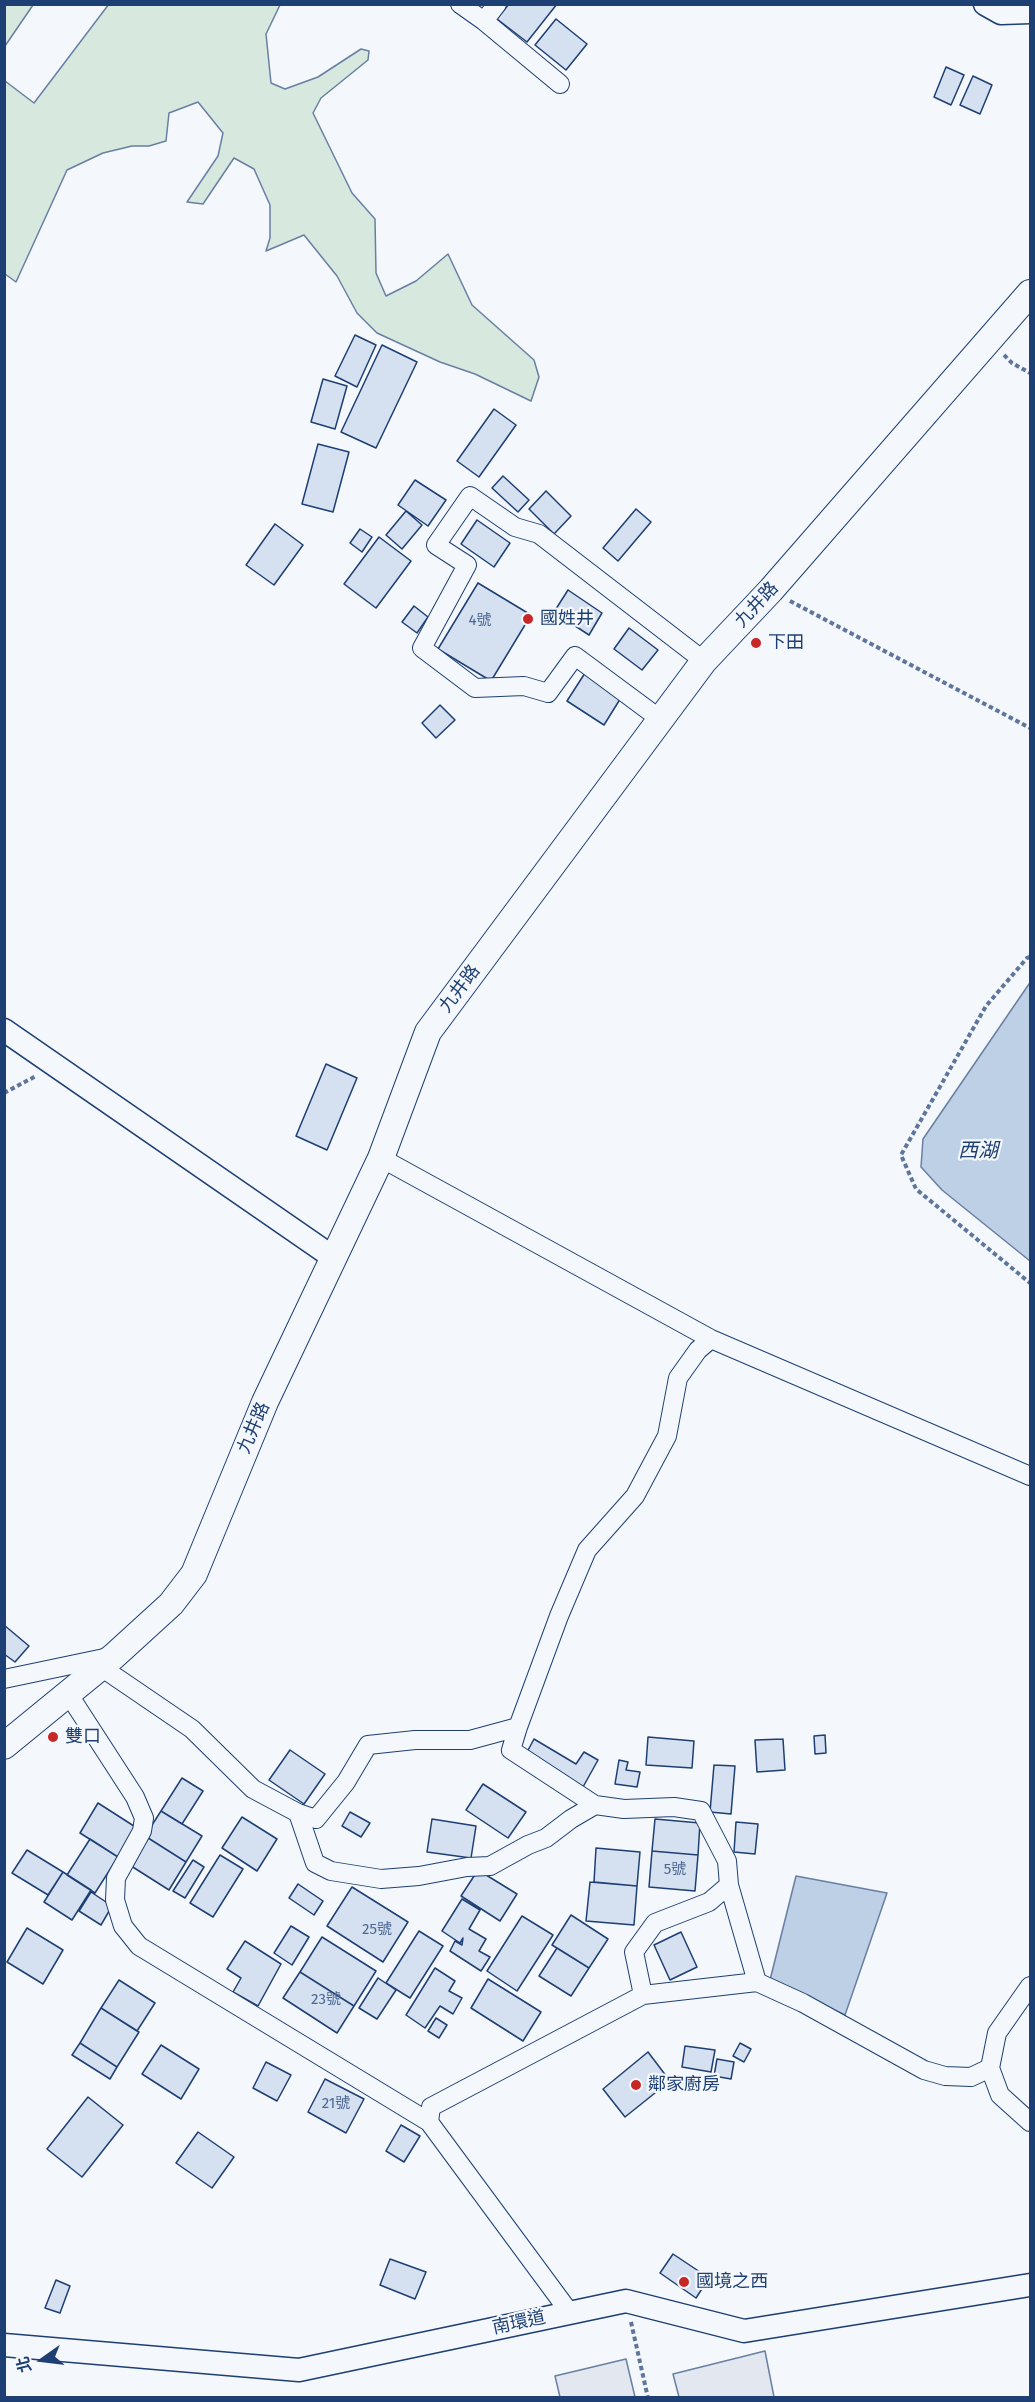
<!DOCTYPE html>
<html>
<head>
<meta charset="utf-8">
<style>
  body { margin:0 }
  #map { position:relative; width:1035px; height:2402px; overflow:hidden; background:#f4f7fb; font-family:"Fira Sans","Noto Sans TC",sans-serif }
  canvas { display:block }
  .frame { position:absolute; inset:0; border:6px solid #1d3f73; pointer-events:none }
  .north { position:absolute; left:12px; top:2330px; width:60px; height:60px; -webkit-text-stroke:4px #f4f7fb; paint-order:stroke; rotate:256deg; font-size:16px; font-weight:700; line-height:24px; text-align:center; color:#1d3f73 }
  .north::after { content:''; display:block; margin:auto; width:21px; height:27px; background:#1d3f73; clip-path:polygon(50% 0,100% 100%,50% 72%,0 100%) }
</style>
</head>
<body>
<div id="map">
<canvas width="1035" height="2402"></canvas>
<div class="frame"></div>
<div class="north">北</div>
</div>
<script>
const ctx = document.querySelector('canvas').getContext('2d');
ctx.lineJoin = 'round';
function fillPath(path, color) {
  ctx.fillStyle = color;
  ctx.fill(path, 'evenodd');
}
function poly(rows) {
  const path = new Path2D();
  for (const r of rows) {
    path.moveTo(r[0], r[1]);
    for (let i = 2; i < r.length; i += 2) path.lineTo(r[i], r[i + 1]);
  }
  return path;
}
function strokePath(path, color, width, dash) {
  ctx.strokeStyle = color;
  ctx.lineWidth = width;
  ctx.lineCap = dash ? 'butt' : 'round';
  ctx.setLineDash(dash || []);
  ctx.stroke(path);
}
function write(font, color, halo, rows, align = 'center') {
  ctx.font = font + ' "Fira Sans","Noto Sans TC",sans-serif';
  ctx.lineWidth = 4.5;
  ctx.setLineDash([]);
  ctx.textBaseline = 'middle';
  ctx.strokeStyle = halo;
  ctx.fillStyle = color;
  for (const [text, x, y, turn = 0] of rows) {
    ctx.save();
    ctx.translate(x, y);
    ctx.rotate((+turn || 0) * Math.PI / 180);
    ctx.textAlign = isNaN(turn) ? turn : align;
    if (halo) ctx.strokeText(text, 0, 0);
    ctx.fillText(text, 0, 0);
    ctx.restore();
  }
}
const green = poly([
  [5,4,33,5,5,46,4,5,5,4],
  [109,4,280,5,266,34,271,83,285,89,318,77,361,49,369,51,368,60,321,98,313,113,352,193,375,219,376,273,386,296,416,281,448,254,472,305,534,360,539,377,531,401,475,374,440,362,377,333,357,313,337,276,304,235,266,251,270,238,270,205,254,169,234,158,203,204,187,202,218,156,223,133,198,102,169,113,166,141,149,146,132,146,103,153,67,170,16,282,5,274,5,81,34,103,109,4]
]);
fillPath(green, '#d7e8df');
strokePath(green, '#687fa3', 1.5);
const parking = poly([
  [765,2351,774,2397,679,2397,673,2374,765,2351],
  [626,2359,635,2397,560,2397,555,2376,626,2359]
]);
fillPath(parking, '#e3e8f0');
strokePath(parking, '#687fa3', 1.5);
const water = poly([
  [1029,984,1030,986,1030,1261,942,1190,921,1167,923,1139,1029,984],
  [796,1876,887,1893,845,2015,770,1980,796,1876]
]);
fillPath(water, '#bed0e5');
strokePath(water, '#687fa3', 1.5);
const building = poly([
  [509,4,557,4,527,42,497,19,509,4],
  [556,19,587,44,566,70,535,45,556,19],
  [946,67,964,75,951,105,934,97,946,67],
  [973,76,992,85,980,114,960,105,973,76],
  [355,335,376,345,357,387,335,376,355,335],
  [382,345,417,362,376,448,341,432,382,345],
  [323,379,347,386,335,429,311,422,323,379],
  [494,409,516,425,479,477,457,461,494,409],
  [318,444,349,452,333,512,302,504,318,444],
  [503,476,529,500,518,512,492,488,503,476],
  [415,480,446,500,428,526,398,505,415,480],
  [546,491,571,516,554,534,529,509,546,491],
  [636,509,651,522,618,561,603,548,636,509],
  [406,511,422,525,402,549,386,535,406,511],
  [477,520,510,543,494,567,461,544,477,520],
  [275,524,303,545,274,585,246,565,275,524],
  [360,529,372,537,362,552,350,543,360,529],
  [379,537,411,561,376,608,344,584,379,537],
  [478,583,531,615,491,681,438,649,478,583],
  [568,590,602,613,589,635,554,612,568,590],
  [414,606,428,617,417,633,402,622,414,606],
  [629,628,658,650,642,670,614,649,629,628],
  [585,673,622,696,604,725,567,701,585,673],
  [440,705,455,720,436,738,422,723,440,705],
  [326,1064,357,1078,327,1150,296,1136,326,1064],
  [4,1625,29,1646,15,1662,4,1654,4,1625],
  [825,1735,826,1753,815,1754,814,1736,825,1735],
  [648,1737,694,1741,692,1768,646,1765,648,1737],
  [534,1739,576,1764,584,1752,598,1760,583,1787,526,1754,534,1739],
  [783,1739,785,1770,757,1772,755,1740,783,1739],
  [290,1750,325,1774,304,1804,269,1780,290,1750],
  [619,1760,628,1762,626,1770,640,1772,637,1787,615,1784,619,1760],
  [714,1765,735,1766,731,1814,710,1812,714,1765],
  [182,1778,203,1791,182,1824,161,1811,182,1778],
  [483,1784,526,1812,508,1838,466,1810,483,1784],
  [98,1803,137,1828,118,1857,80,1833,98,1803],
  [161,1811,202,1836,186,1862,145,1836,161,1811],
  [350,1812,370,1823,361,1837,342,1826,350,1812],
  [242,1817,277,1839,257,1871,222,1848,242,1817],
  [432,1819,476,1826,471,1858,427,1852,432,1819],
  [655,1819,700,1823,698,1855,652,1851,655,1819],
  [736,1822,758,1824,755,1854,734,1852,736,1822],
  [145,1836,186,1862,169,1890,128,1864,145,1836],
  [90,1839,118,1857,95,1893,67,1875,90,1839],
  [596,1848,640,1852,637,1886,594,1882,596,1848],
  [27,1850,63,1872,48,1895,12,1873,27,1850],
  [652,1851,698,1855,695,1891,649,1887,652,1851],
  [220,1855,243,1869,213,1917,190,1903,220,1855],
  [193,1860,204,1867,185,1898,173,1891,193,1860],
  [478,1870,517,1894,500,1921,461,1896,478,1870],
  [63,1872,91,1890,72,1920,44,1902,63,1872],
  [590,1882,637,1886,634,1925,586,1921,590,1882],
  [298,1884,323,1901,314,1915,289,1898,298,1884],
  [352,1887,408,1922,383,1962,327,1926,352,1887],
  [91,1892,112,1906,101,1925,79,1911,91,1892],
  [462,1899,480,1910,469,1929,486,1939,479,1951,490,1957,481,1971,450,1951,455,1941,462,1945,463,1938,460,1943,442,1931,462,1899],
  [571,1915,608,1939,589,1968,552,1945,571,1915],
  [522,1916,553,1935,517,1991,487,1971,522,1916],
  [291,1926,309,1937,292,1965,274,1953,291,1926],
  [27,1928,63,1950,43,1984,7,1962,27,1928],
  [419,1931,443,1946,410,1998,386,1983,419,1931],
  [681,1932,697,1967,670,1980,654,1945,681,1932],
  [322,1937,376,1971,354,2006,300,1972,322,1937],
  [245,1941,281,1964,258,2006,233,1992,241,1978,227,1969,245,1941],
  [557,1948,589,1968,571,1996,539,1976,557,1948],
  [435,1968,455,1981,449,1991,462,1998,453,2014,440,2006,425,2028,406,2015,435,1968],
  [300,1972,354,2006,337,2033,283,1998,300,1972],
  [378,1978,396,1990,377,2019,359,2008,378,1978],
  [488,1979,541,2012,523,2041,471,2008,488,1979],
  [119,1980,155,2003,137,2031,101,2008,119,1980],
  [101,2008,139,2032,117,2067,80,2043,101,2008],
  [436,2018,447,2025,439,2038,428,2031,436,2018],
  [80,2043,117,2067,110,2079,72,2055,80,2043],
  [740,2043,751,2049,744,2062,733,2056,740,2043],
  [161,2045,199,2069,181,2099,142,2074,161,2045],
  [685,2046,715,2050,711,2072,682,2067,685,2046],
  [648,2052,670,2081,625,2117,603,2089,648,2052],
  [717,2059,734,2062,731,2079,714,2076,717,2059],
  [266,2062,291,2075,277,2101,253,2088,266,2062],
  [325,2079,364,2099,346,2133,308,2112,325,2079],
  [88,2097,123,2125,82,2177,47,2149,88,2097],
  [401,2125,420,2136,404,2162,386,2151,401,2125],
  [198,2132,234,2157,212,2188,176,2163,198,2132],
  [673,2254,709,2278,696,2298,660,2273,673,2254],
  [390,2259,426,2272,415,2299,380,2285,390,2259],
  [56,2280,70,2286,60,2313,45,2308,56,2280]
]);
fillPath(building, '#d5e0f0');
strokePath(building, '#1d3f73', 1.5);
const minor = poly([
  [460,4,484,21,560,84],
  [484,21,497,4],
  [660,719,575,656,548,693,524,686,475,688,422,648,467,565,436,545,470,496,515,527,539,534,704,661],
  [381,1158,711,1339,1030,1476],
  [101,1667,192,1729,253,1789,298,1813,316,1819,346,1782,368,1745,415,1740,470,1740,518,1727,559,1616,587,1550,635,1496,667,1436,678,1378,698,1350,711,1339],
  [4,1679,109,1657],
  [69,1695,135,1797,144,1818,142,1831,116,1878,115,1900,123,1926,139,1946,429,2122,570,2313],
  [298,1813,315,1863,331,1871,381,1879,419,1876,467,1867,490,1866,528,1845,546,1838,571,1819,595,1805],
  [729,1885,757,1982,803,2003,924,2070,945,2076,971,2077,990,2068],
  [1030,1986,997,2033,990,2068,1000,2095,1030,2122],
  [643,1995,757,1982],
  [429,2122,431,2107,643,1995,634,1952,655,1923,709,1902,729,1885,727,1861,701,1811,674,1807,624,1809,595,1805,511,1750,518,1727]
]);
const tertiary = poly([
  [985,4,1001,13,1030,12],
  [4,1030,334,1258],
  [4,2345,299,2370,626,2301,744,2331,1030,2285]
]);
const secondary = poly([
  [4,1746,114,1656,171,1604,194,1574,265,1402,381,1158,428,1032,704,661,771,590,1030,293]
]);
strokePath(minor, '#1d3f73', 20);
strokePath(tertiary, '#1d3f73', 25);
strokePath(secondary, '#1d3f73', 28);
strokePath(poly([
  [1004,355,1012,363,1030,373],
  [790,601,1030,728],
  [1030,957,1027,958,986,1006,901,1155,916,1189,1030,1283],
  [4,1093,36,1076],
  [631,2322,648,2398]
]), '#5e769c', 4, [4.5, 3]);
strokePath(minor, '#f4f7fb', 18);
strokePath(tertiary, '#f4f7fb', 22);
strokePath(secondary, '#f4f7fb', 26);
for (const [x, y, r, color] of [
  [528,619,6,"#c62828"],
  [756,643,6,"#c62828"],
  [53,1737,6,"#c62828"],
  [636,2085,6,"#c62828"],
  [684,2282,6,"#c62828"]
]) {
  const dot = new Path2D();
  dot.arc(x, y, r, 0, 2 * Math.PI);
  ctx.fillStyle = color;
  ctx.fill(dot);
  strokePath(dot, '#f4f7fb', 2);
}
write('15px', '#4b6792', null, [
  ["4號",480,621],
  ["5號",675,1870],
  ["25號",377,1930],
  ["23號",326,2000],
  ["21號",336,2104]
]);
write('18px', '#1d3f73', '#f4f7fb', [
  ["九井路",757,605,-47],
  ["九井路",460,989,-53],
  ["九井路",254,1428,-67],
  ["南環道",519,2323,-12]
]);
write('18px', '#1d3f73', '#f4f7fb', [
  ["國姓井",540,619],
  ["下田",768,643],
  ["雙口",65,1737],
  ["鄰家廚房",648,2085],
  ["國境之西",696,2282]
], 'left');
write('italic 20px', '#1d3f73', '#f4f7fb', [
  ["西湖",978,1151]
]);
</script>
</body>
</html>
